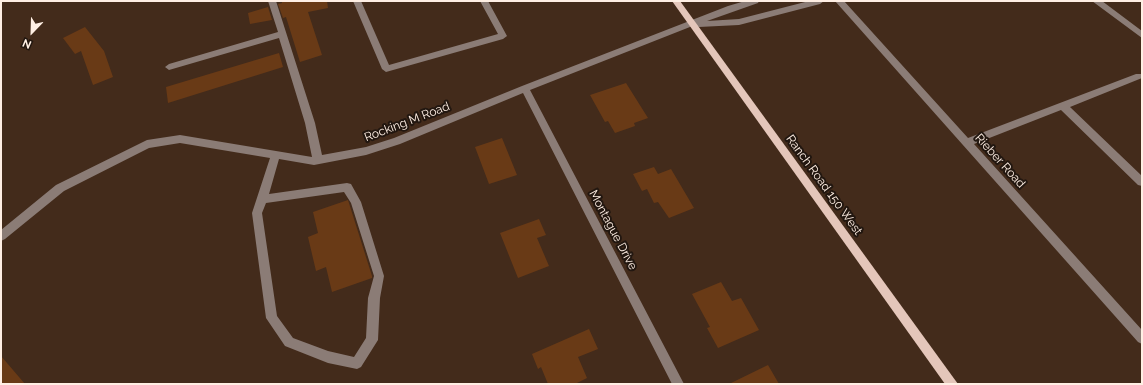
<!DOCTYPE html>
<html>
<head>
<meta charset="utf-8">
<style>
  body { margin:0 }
  #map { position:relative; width:1143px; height:385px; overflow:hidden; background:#432b1b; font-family:Raleway,sans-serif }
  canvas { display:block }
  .frame { position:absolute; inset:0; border:2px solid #ffefe4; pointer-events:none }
  .north { position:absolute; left:12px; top:12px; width:40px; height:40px; -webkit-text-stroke:3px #221710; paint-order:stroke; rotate:203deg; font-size:11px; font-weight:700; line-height:16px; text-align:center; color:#ffefe4 }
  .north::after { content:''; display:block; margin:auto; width:14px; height:18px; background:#ffefe4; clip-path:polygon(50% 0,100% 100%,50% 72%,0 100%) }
</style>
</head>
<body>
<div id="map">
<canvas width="1143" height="385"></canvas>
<div class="frame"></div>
<div class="north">N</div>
</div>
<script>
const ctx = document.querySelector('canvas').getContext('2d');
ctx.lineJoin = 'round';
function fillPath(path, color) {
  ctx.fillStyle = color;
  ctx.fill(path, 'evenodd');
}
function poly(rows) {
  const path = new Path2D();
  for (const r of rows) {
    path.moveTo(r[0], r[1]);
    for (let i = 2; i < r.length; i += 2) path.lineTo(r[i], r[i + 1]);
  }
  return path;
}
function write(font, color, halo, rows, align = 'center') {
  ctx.font = font + ' Raleway,sans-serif';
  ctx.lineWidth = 4;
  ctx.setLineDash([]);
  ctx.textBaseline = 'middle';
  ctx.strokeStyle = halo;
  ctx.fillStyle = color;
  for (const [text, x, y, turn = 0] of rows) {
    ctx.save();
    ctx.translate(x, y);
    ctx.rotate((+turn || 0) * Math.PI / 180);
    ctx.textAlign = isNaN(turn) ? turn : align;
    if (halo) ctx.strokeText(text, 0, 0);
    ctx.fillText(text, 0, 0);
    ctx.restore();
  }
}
fillPath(poly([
  [282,1,327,1,328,8,308,12,322,55,300,62,286,17,283,18,278,4,282,3],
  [268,7,272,20,250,24,248,13],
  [85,27,104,51,113,77,93,85,81,51,75,54,63,38],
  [279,53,283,67,168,103,166,87],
  [626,83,648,118,634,123,635,126,615,133,608,121,605,122,590,95],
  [502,138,517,175,489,184,475,147],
  [654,167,658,174,671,169,694,208,669,218,658,202,654,203,647,189,642,191,633,174],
  [348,200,372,276,372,278,332,292,326,267,316,271,308,237,318,233,313,212],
  [539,219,546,235,537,238,549,266,518,278,500,233],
  [721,282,732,301,741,298,759,330,718,348,707,328,710,327,692,294],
  [589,329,598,349,578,357,587,378,575,384,548,384,541,367,538,369,532,354],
  [1,356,25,384,1,384],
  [768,365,779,384,729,384]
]), '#693a16');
fillPath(poly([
  [268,1,276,1,315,123,322,155,366,147,394,138,522,86,728,6,745,1,759,1,758,3,707,21,739,19,809,1,824,1,820,4,739,25,699,27,695,25,530,90,684,384,672,384,523,93,400,144,366,155,314,165,279,159,269,194,347,183,351,184,361,202,384,276,380,298,378,340,361,367,357,369,328,363,285,346,266,318,252,213,270,158,180,143,149,148,64,191,5,239,1,241,1,230,56,185,147,140,180,135,312,157,305,123,279,38,169,70,165,67,169,64,278,32,268,1],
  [344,192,351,203,374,276,368,298,366,338,354,357,328,351,293,338,277,316,262,213,266,203,344,192],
  [353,1,361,1,389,65,498,34,480,1,488,1,507,36,503,39,386,72,382,69,353,1],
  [835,1,844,1,968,138,1136,74,1142,74,1142,78,1070,107,1142,176,1142,186,1138,185,1061,110,974,144,1142,330,1142,344,1138,342,835,1],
  [1092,1,1102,1,1142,31,1142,38,1092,1]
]), '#8b7c76');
fillPath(poly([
  [672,1,680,1,958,384,945,384,672,1]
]), '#e4c6ba');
write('12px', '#ffefe4', '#221710', [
  ["Rocking M Road",407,122,-21],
  ["Rieber Road",1000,161,48],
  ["Ranch Road 150 West",824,185,54],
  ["Montague Drive",613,230,62]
]);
</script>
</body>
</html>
